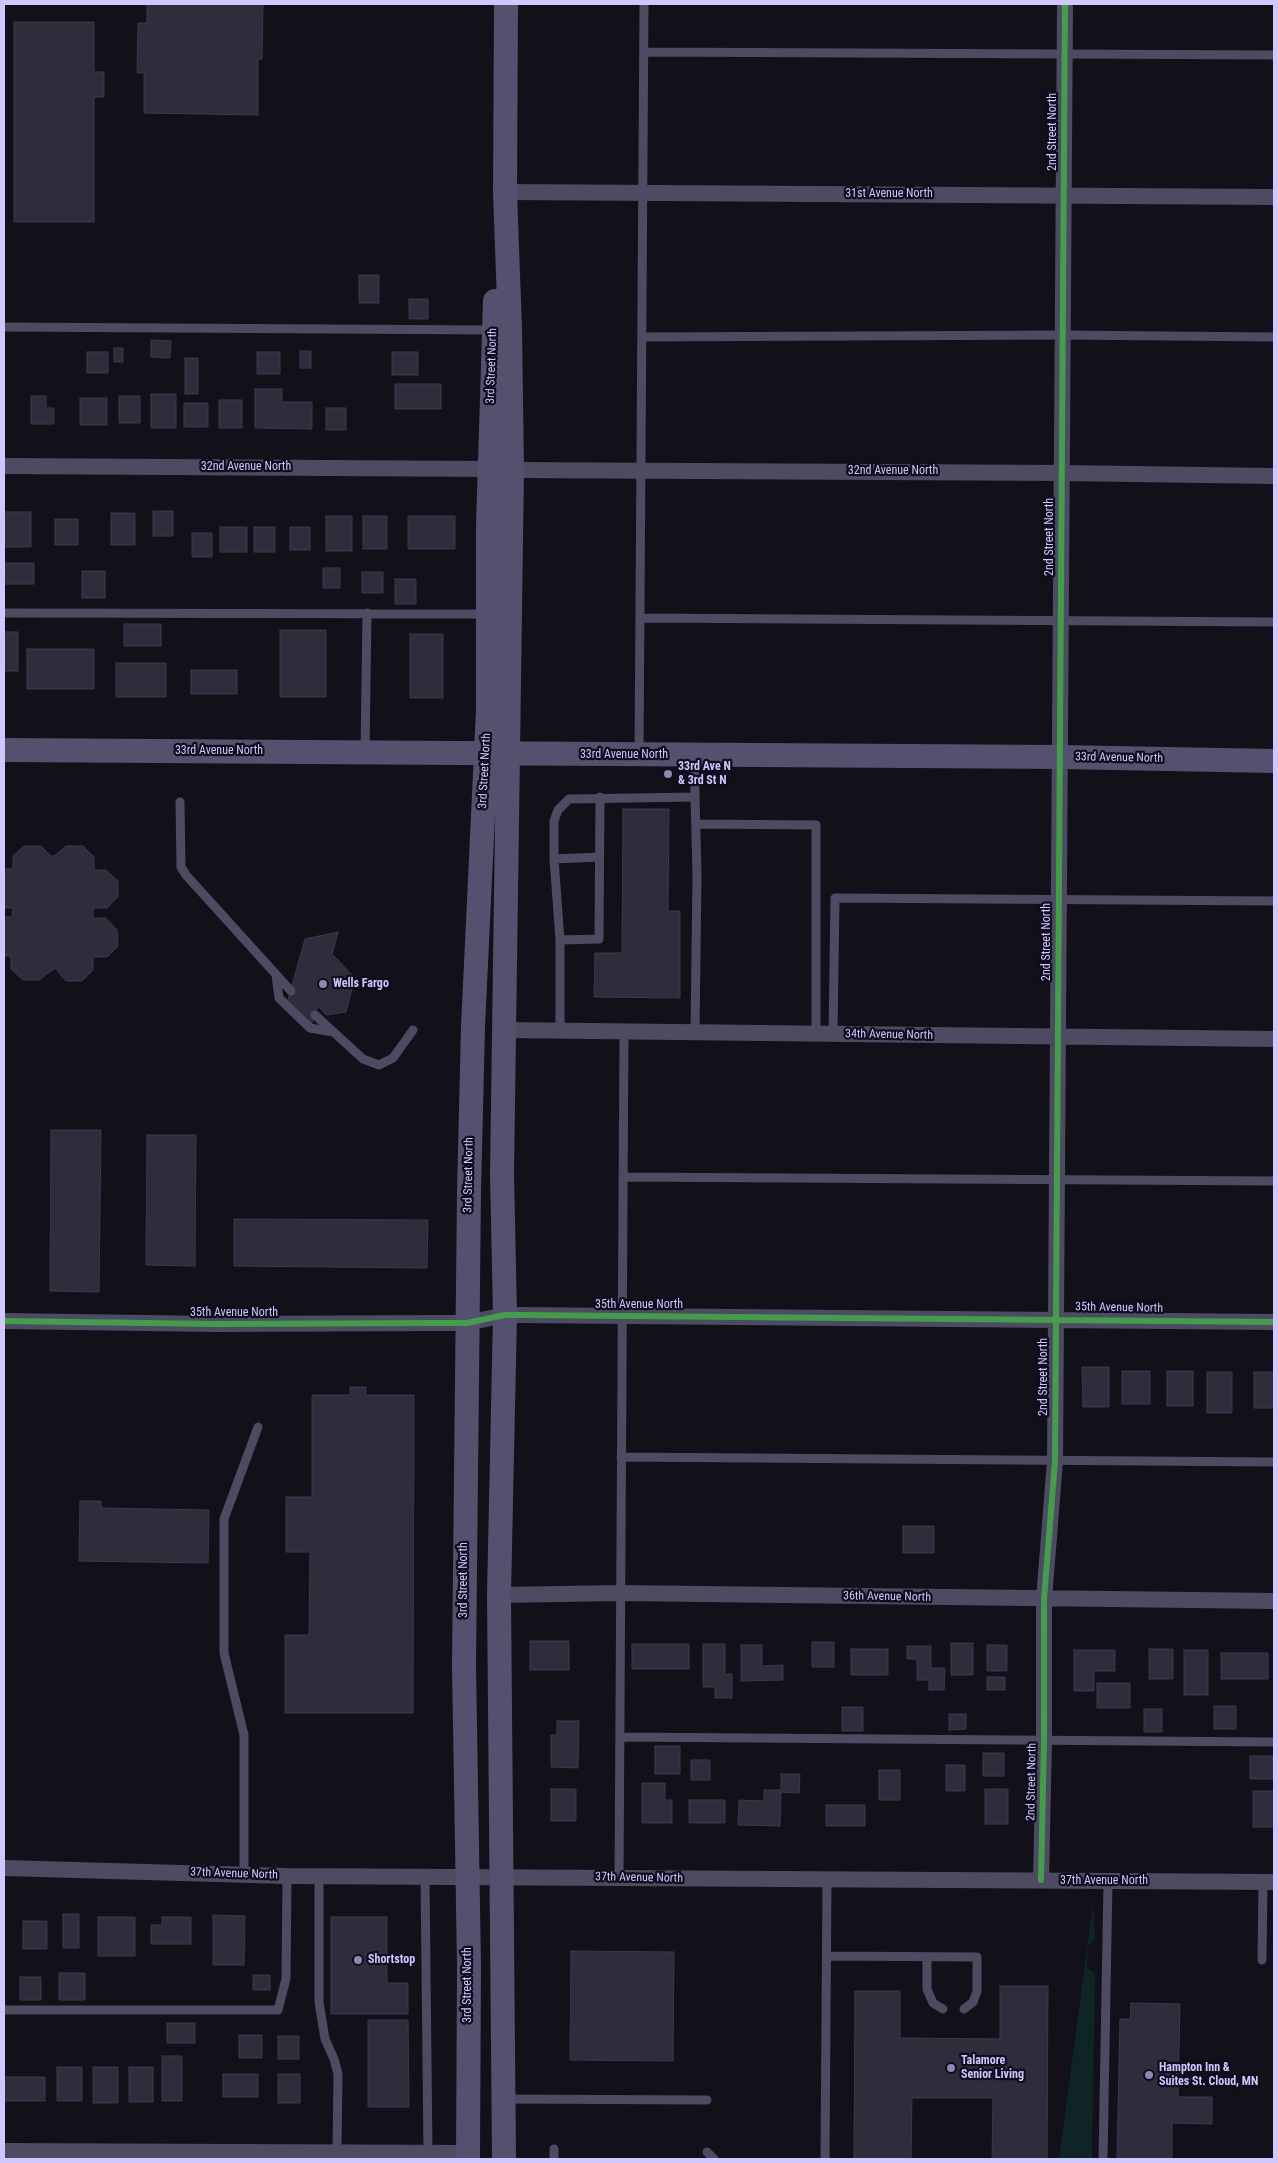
<!DOCTYPE html>
<html>
<head>
<meta charset="utf-8">
<style>
  body { margin:0 }
  #map { position:relative; width:1278px; height:2163px; overflow:hidden; background:#121019; font-family:"Roboto Condensed",sans-serif }
  canvas { display:block }
  .frame { position:absolute; inset:0; border:5px solid #cfc8fe; pointer-events:none }
</style>
</head>
<body>
<div id="map">
<canvas width="1278" height="2163"></canvas>
<div class="frame"></div>
</div>
<script>
const ctx = document.querySelector('canvas').getContext('2d');
ctx.lineJoin = 'round';
function fillPath(path, color) {
  ctx.fillStyle = color;
  ctx.fill(path, 'evenodd');
}
function poly(rows) {
  const path = new Path2D();
  for (const r of rows) {
    path.moveTo(r[0], r[1]);
    for (let i = 2; i < r.length; i += 2) path.lineTo(r[i], r[i + 1]);
  }
  return path;
}
function strokePath(path, color, width, dash) {
  ctx.strokeStyle = color;
  ctx.lineWidth = width;
  ctx.lineCap = dash ? 'butt' : 'round';
  ctx.setLineDash(dash || []);
  ctx.stroke(path);
}
function write(font, color, halo, rows, align = 'center') {
  ctx.font = font + ' "Roboto Condensed",sans-serif';
  ctx.lineWidth = 4.5;
  ctx.setLineDash([]);
  ctx.textBaseline = 'middle';
  ctx.strokeStyle = halo;
  ctx.fillStyle = color;
  for (const [text, x, y, turn = 0] of rows) {
    ctx.save();
    ctx.translate(x, y);
    ctx.rotate((+turn || 0) * Math.PI / 180);
    ctx.textAlign = isNaN(turn) ? turn : align;
    if (halo) ctx.strokeText(text, 0, 0);
    ctx.fillText(text, 0, 0);
    ctx.restore();
  }
}
fillPath(poly([
  [1093,1903,1095,1937,1091,1944,1088,1946,1087,1968,1095,1973,1095,1980,1092,2159,1059,2159]
]), '#0f2424');
const building = poly([
  [147,4,263,4,262,59,258,59,258,115,144,113,144,73,137,73,138,23,147,23,147,4],
  [14,22,94,22,94,72,104,72,104,97,94,97,94,222,14,222,14,22],
  [359,275,379,275,379,303,359,303,359,275],
  [409,299,428,299,428,319,409,319,409,299],
  [151,340,171,341,170,358,151,357,151,340],
  [114,348,123,348,123,362,114,362,114,348],
  [300,351,311,351,311,368,300,368,300,351],
  [87,352,108,352,108,373,87,373,87,352],
  [257,352,280,352,280,374,257,374,257,352],
  [392,352,418,352,418,375,392,375,392,352],
  [185,358,198,358,198,394,185,394,185,358],
  [395,384,441,384,441,409,395,409,395,384],
  [255,389,282,389,282,402,312,402,312,429,255,428,255,389],
  [151,394,176,394,176,428,151,428,151,394],
  [31,396,46,396,46,408,54,408,54,424,31,424,31,396],
  [119,396,140,396,140,423,119,423,119,396],
  [80,398,107,398,107,425,80,425,80,398],
  [219,400,242,400,242,428,219,428,219,400],
  [184,403,208,403,208,427,184,427,184,403],
  [326,408,346,408,346,430,326,430,326,408],
  [153,511,173,511,173,536,153,536,153,511],
  [4,512,31,512,31,547,4,547,4,512],
  [111,513,135,513,135,545,111,545,111,513],
  [326,516,352,516,352,551,326,551,326,516],
  [363,516,387,516,387,549,363,549,363,516],
  [408,516,455,516,455,549,408,549,408,516],
  [55,519,78,519,78,545,55,545,55,519],
  [220,527,247,527,247,552,220,552,220,527],
  [254,527,275,527,275,552,254,552,254,527],
  [290,527,310,527,310,550,290,550,290,527],
  [192,533,212,533,212,557,192,557,192,533],
  [4,563,34,563,34,584,4,584,4,563],
  [323,568,340,568,340,588,323,588,323,568],
  [82,571,105,571,105,598,82,598,82,571],
  [362,572,383,572,383,593,362,593,362,572],
  [395,579,416,579,416,604,395,604,395,579],
  [124,624,161,624,161,646,124,646,124,624],
  [280,630,326,630,326,697,280,697,280,630],
  [4,632,18,632,18,671,4,671,4,632],
  [410,634,443,634,443,698,410,698,410,634],
  [27,649,94,649,94,689,27,689,27,649],
  [116,663,166,663,166,697,116,697,116,663],
  [191,670,237,670,237,694,191,694,191,670],
  [623,809,669,809,668,911,680,911,680,998,594,997,595,953,622,953,623,809],
  [24,846,41,846,51,856,54,856,66,846,83,846,94,857,94,870,106,870,118,881,118,897,107,908,93,908,93,918,106,918,117,930,118,946,107,957,93,957,93,970,82,981,66,981,55,968,39,980,23,980,11,969,11,956,4,956,4,917,12,917,13,908,4,908,4,869,13,869,13,856,24,846],
  [338,932,332,954,355,978,346,1012,326,1015,318,1006,311,1026,287,1003,305,939,338,932],
  [51,1130,101,1130,99,1292,50,1291,51,1130],
  [147,1135,196,1135,195,1266,146,1265,147,1135],
  [234,1219,428,1220,427,1268,234,1266,234,1219],
  [1082,1367,1109,1367,1109,1407,1083,1407,1082,1367],
  [1122,1371,1150,1371,1150,1404,1122,1404,1122,1371],
  [1167,1371,1193,1371,1193,1406,1167,1406,1167,1371],
  [1207,1372,1232,1372,1232,1413,1207,1413,1207,1372],
  [1254,1372,1274,1372,1274,1408,1254,1408,1254,1372],
  [350,1387,366,1387,366,1395,414,1395,413,1713,285,1713,285,1635,309,1635,310,1552,286,1552,286,1497,312,1497,312,1395,350,1395,350,1387],
  [80,1501,101,1501,101,1508,209,1510,208,1563,79,1561,80,1501],
  [903,1526,934,1526,934,1553,903,1553,903,1526],
  [530,1641,569,1641,569,1670,530,1670,530,1641],
  [812,1642,834,1642,834,1667,812,1667,812,1642],
  [951,1643,973,1643,973,1675,951,1675,951,1643],
  [632,1644,689,1644,689,1669,632,1669,632,1644],
  [703,1644,725,1644,725,1674,732,1674,732,1698,715,1698,715,1687,703,1687,703,1644],
  [741,1645,762,1645,762,1666,783,1665,783,1680,741,1681,741,1645],
  [987,1645,1007,1645,1007,1671,987,1671,987,1645],
  [907,1646,931,1646,931,1668,945,1668,944,1690,929,1690,929,1680,917,1680,917,1659,907,1659,907,1646],
  [851,1649,888,1649,888,1675,851,1675,851,1649],
  [1149,1649,1173,1649,1173,1679,1149,1679,1149,1649],
  [1074,1650,1115,1650,1115,1671,1094,1671,1094,1691,1074,1691,1074,1650],
  [1184,1650,1208,1650,1208,1695,1184,1695,1184,1650],
  [1221,1653,1268,1653,1268,1679,1221,1679,1221,1653],
  [987,1677,1005,1677,1005,1690,987,1690,987,1677],
  [1097,1683,1130,1683,1130,1708,1097,1708,1097,1683],
  [1214,1706,1236,1706,1236,1729,1214,1729,1214,1706],
  [842,1707,863,1707,863,1731,842,1731,842,1707],
  [1144,1709,1162,1709,1162,1732,1144,1732,1144,1709],
  [949,1714,966,1714,966,1729,949,1730,949,1714],
  [557,1721,579,1721,578,1768,551,1767,551,1735,557,1735,557,1721],
  [655,1746,680,1746,680,1774,655,1774,655,1746],
  [983,1753,1004,1753,1004,1776,983,1776,983,1753],
  [1250,1756,1273,1756,1273,1779,1250,1779,1250,1756],
  [691,1760,710,1760,710,1780,691,1780,691,1760],
  [946,1765,965,1765,965,1791,946,1791,946,1765],
  [879,1770,900,1770,900,1800,879,1800,879,1770],
  [781,1774,800,1774,799,1793,781,1792,780,1826,738,1825,739,1800,764,1801,764,1790,781,1790,781,1774],
  [642,1783,665,1783,665,1800,672,1800,672,1823,642,1823,642,1783],
  [551,1789,576,1789,576,1821,551,1821,551,1789],
  [985,1789,1008,1789,1008,1824,985,1824,985,1789],
  [1253,1791,1274,1791,1274,1827,1253,1827,1253,1791],
  [689,1800,725,1800,725,1823,689,1823,689,1800],
  [826,1805,865,1805,865,1826,826,1826,826,1805],
  [63,1914,79,1914,79,1948,63,1948,63,1914],
  [213,1915,245,1916,244,1965,213,1965,213,1915],
  [98,1917,135,1917,135,1956,98,1956,98,1917],
  [162,1917,191,1917,191,1944,151,1944,151,1925,162,1925,162,1917],
  [331,1917,387,1917,387,1983,408,1983,408,2014,331,2014,331,1917],
  [23,1921,47,1921,47,1949,23,1949,23,1921],
  [571,1951,674,1952,673,2061,570,2060,571,1951],
  [59,1973,85,1973,85,2000,59,2000,59,1973],
  [253,1975,270,1975,270,1990,253,1990,253,1975],
  [20,1977,41,1977,41,2000,20,2000,20,1977],
  [1000,1986,1048,1986,1047,2159,992,2159,993,2098,912,2098,911,2159,854,2159,855,1991,900,1991,900,2038,1000,2039,1000,1986],
  [1131,2003,1180,2004,1178,2097,1212,2097,1212,2124,1172,2123,1172,2159,1117,2159,1120,2019,1130,2019,1131,2003],
  [368,2020,408,2020,409,2107,368,2107,368,2020],
  [167,2023,195,2023,195,2043,167,2043,167,2023],
  [239,2035,262,2035,262,2058,239,2058,239,2035],
  [278,2036,299,2036,299,2059,278,2059,278,2036],
  [162,2056,182,2056,182,2101,162,2101,162,2056],
  [57,2067,82,2067,82,2101,57,2101,57,2067],
  [93,2067,118,2067,118,2103,93,2103,93,2067],
  [129,2067,153,2067,153,2102,129,2102,129,2067],
  [223,2074,258,2074,258,2097,223,2097,223,2074],
  [278,2074,300,2074,300,2103,278,2103,278,2074],
  [4,2077,45,2077,45,2101,4,2101,4,2077]
]);
fillPath(building, '#302c3c');
strokePath(building, '#3d394e', 1);
strokePath(poly([
  [644,52,1274,55],
  [4,327,493,330],
  [642,337,1062,335,1274,337],
  [4,613,488,614],
  [640,618,1274,622],
  [365,752,367,613],
  [639,754,644,4],
  [694,755,697,875,695,1032],
  [180,802,181,867,186,875,291,991],
  [696,824,816,825,816,1034],
  [554,859,599,857],
  [560,940,599,939,600,797],
  [276,975,279,998,310,1028,333,1032],
  [315,1015,363,1059,379,1065,393,1058,413,1030],
  [560,1031,560,940,554,859,554,821,558,810,569,799,695,797],
  [833,1034,835,898,1274,901],
  [623,1177,1274,1181],
  [621,1457,1274,1462],
  [620,1737,1274,1742],
  [244,1875,244,1735,224,1653,224,1519,258,1427],
  [319,1876,319,2002,325,2039,334,2059,338,2074,337,2152],
  [425,1876,428,2153],
  [619,1878,624,1031],
  [827,1956,977,1957,977,1991,973,2002,964,2009],
  [927,1957,927,1989,933,2003,943,2009],
  [1262,1960,1263,1882],
  [4,2010,278,2010,286,1979,287,1876],
  [505,2099,707,2100],
  [707,2152,714,2159],
  [554,2159,554,2149],
  [825,2159,827,1879],
  [1103,2159,1108,1881]
]), '#4c4b62', 9);
strokePath(poly([
  [505,192,1274,197],
  [4,466,489,469],
  [512,470,1062,473,1274,476],
  [505,1030,1274,1039],
  [4,1321,216,1324,438,1323,467,1323,505,1315,519,1315,1274,1322],
  [499,1595,620,1593,1274,1601],
  [4,1868,287,1876,1274,1882],
  [1041,1880,1044,1740,1044,1599,1055,1461,1065,4],
  [4,2151,468,2153]
]), '#4c4b62', 16);
strokePath(poly([
  [4,750,1060,757,1274,761],
  [468,2159,469,1965,464,1665,469,1191,473,1027,488,710,488,526,495,301],
  [504,2159,499,1595,505,1315,502,1174,512,470,510,329,505,192,506,4]
]), '#53516d', 24);
strokePath(poly([
  [4,1321,216,1324,438,1323,467,1323,505,1315,519,1315,1274,1322],
  [1041,1880,1044,1740,1044,1599,1055,1461,1065,4]
]), '#469c4c', 6);
for (const [x, y, r, color] of [
  [668,774,5,"#8d88ae"],
  [323,984,5,"#8d88ae"],
  [358,1960,5,"#8d88ae"],
  [951,2068,5,"#8d88ae"],
  [1149,2075,5,"#8d88ae"]
]) {
  const dot = new Path2D();
  dot.arc(x, y, r, 0, 2 * Math.PI);
  ctx.fillStyle = color;
  ctx.fill(dot);
  strokePath(dot, '#0f0c1d', 2);
}
write('12px', '#cfc8fe', '#0f0c1d', [
  ["2nd Street North",1053,132,-90],
  ["31st Avenue North",889,194],
  ["3rd Street North",492,366,-88],
  ["32nd Avenue North",246,467],
  ["32nd Avenue North",893,471],
  ["2nd Street North",1050,537,-90],
  ["33rd Avenue North",219,751],
  ["33rd Avenue North",624,755],
  ["33rd Avenue North",1119,758,1],
  ["3rd Street North",485,771,-87],
  ["2nd Street North",1047,942,-90],
  ["34th Avenue North",889,1035,1],
  ["3rd Street North",469,1175,-89],
  ["35th Avenue North",639,1305],
  ["35th Avenue North",1119,1308,1],
  ["35th Avenue North",234,1313],
  ["2nd Street North",1044,1377,-90],
  ["3rd Street North",464,1580,-90],
  ["36th Avenue North",887,1597,1],
  ["2nd Street North",1032,1782,-89],
  ["37th Avenue North",234,1874,2],
  ["37th Avenue North",639,1878,1],
  ["37th Avenue North",1104,1881],
  ["3rd Street North",468,1985,-90]
]);
write('bold 12px', '#cfc8fe', '#0f0c1d', [
  ["33rd Ave N",678,767],
  ["& 3rd St N",678,781],
  ["Wells Fargo",333,984],
  ["Shortstop",368,1960],
  ["Talamore",961,2061],
  ["Senior Living",961,2075],
  ["Hampton Inn &",1159,2068],
  ["Suites St. Cloud, MN",1159,2082]
], 'left');
</script>
</body>
</html>
